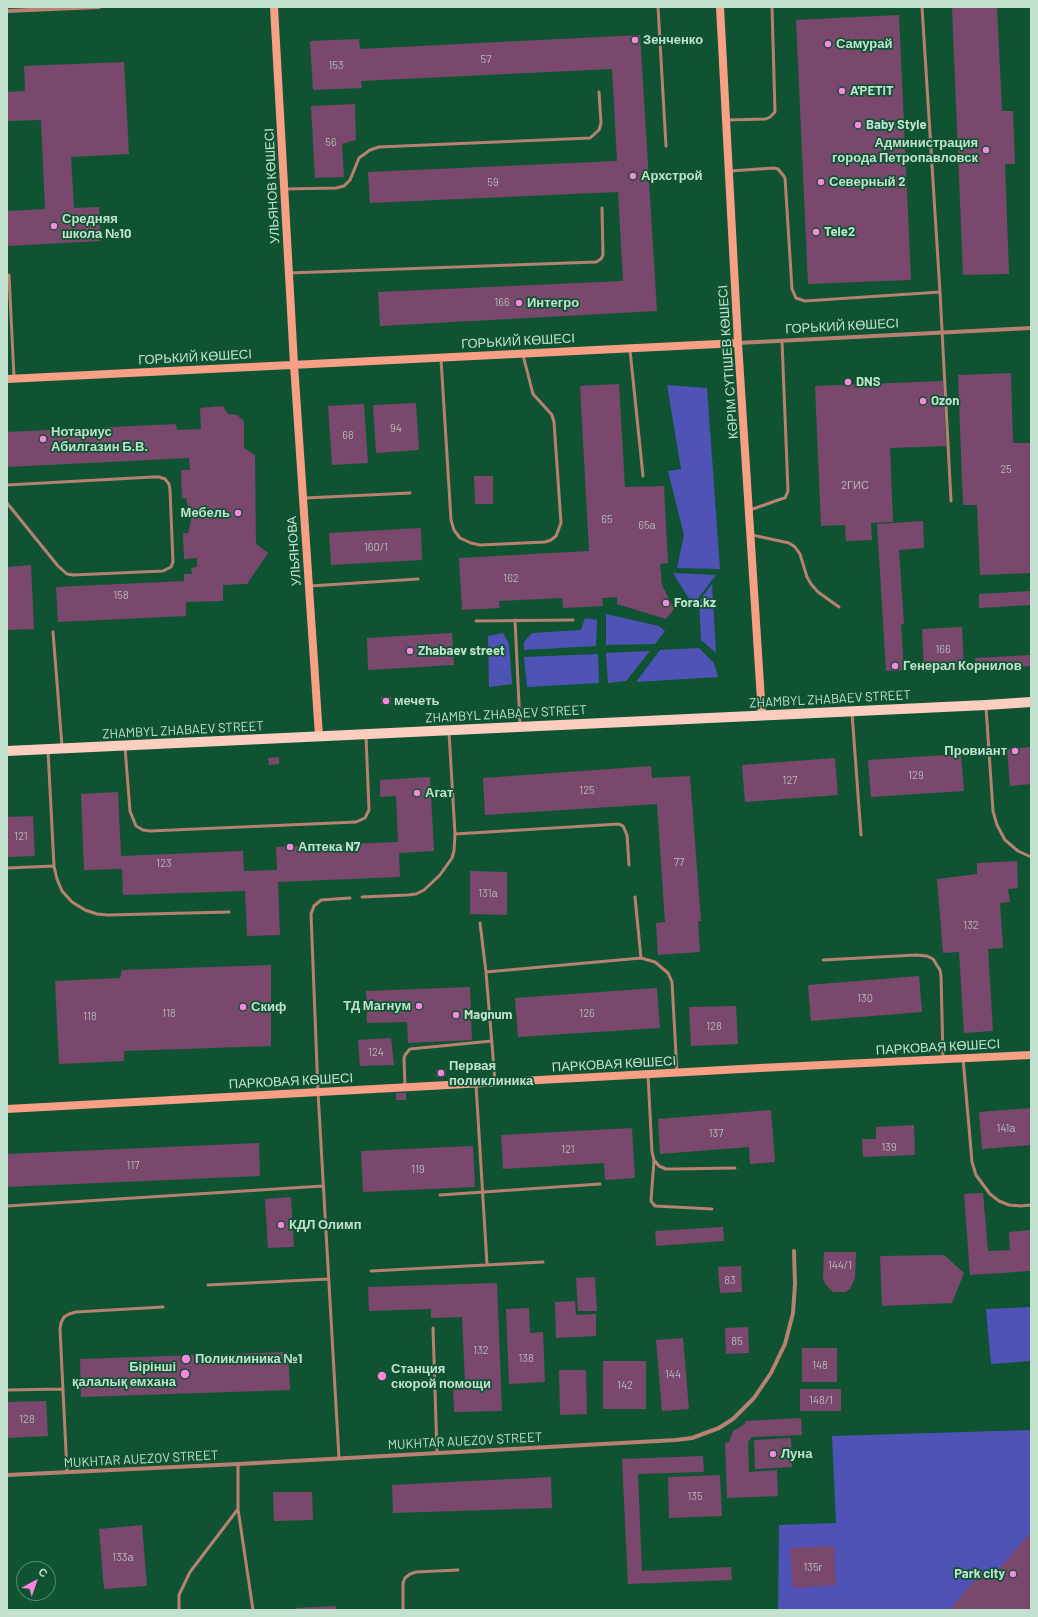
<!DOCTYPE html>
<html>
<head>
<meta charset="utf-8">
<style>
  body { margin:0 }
  #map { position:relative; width:1038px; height:1617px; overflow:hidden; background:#0f5333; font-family:Barlow,sans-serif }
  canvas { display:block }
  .frame { position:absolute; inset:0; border:8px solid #c2e1ce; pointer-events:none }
  .north { position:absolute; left:16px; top:1561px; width:40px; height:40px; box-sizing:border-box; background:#0f5333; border:1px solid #578c71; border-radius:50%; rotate:40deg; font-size:11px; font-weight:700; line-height:16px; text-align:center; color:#c2e1ce }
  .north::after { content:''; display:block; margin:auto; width:14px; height:18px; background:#fe85df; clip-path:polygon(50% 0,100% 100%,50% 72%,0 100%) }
</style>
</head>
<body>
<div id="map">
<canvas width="1038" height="1617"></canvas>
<div class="frame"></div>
<div class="north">С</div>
</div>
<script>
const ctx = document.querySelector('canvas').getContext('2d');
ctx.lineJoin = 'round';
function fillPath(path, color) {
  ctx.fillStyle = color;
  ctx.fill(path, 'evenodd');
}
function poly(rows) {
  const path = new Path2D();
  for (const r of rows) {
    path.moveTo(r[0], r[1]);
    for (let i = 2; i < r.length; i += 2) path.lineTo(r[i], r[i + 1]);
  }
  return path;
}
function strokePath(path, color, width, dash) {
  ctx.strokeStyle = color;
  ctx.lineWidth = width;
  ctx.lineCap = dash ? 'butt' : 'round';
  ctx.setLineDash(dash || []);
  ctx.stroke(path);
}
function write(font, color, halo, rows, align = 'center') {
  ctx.font = font + ' Barlow,sans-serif';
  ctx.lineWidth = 3.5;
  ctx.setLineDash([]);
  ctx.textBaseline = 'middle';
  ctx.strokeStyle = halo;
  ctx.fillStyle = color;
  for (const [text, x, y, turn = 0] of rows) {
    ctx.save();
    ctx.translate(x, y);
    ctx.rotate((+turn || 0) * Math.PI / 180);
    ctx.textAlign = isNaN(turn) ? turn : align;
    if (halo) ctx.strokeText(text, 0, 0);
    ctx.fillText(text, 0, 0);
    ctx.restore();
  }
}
fillPath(poly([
  [667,385,707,388,720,569,677,568,684,535,668,471,681,469],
  [673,573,716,575,696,601,689,599],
  [712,584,716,653,701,640,699,601],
  [606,614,659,626,665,631,655,644,606,645],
  [585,618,597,620,596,646,524,650,524,642,532,633,581,630],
  [503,633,509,644,512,684,489,687,488,636],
  [699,648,714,663,718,677,636,682,660,650],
  [650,651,626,681,608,683,606,653],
  [598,654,599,683,527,687,524,657],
  [1031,1307,1031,1361,991,1364,986,1309],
  [1031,1430,1031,1610,778,1610,779,1525,836,1523,832,1436]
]), '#5053b6');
fillPath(poly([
  [952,7,997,7,1002,111,1013,111,1015,164,1005,164,1009,274,963,275],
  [899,15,911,280,808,284,796,20],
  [640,35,657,311,380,326,378,292,623,281,618,192,370,203,368,172,617,161,612,69,361,81,362,88,313,90,310,41,359,39,360,49],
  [124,62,129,154,71,157,74,208,99,207,101,241,7,246,7,211,45,209,41,120,7,121,7,92,25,91,24,66],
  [355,104,356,140,342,144,344,177,315,178,311,106],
  [1011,373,1013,443,1030,443,1031,573,980,575,977,505,963,505,958,375],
  [943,381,946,446,890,448,893,522,871,523,872,540,846,541,845,525,821,526,815,386],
  [619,384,625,487,664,486,668,563,660,564,662,585,674,609,666,619,617,604,617,597,602,598,603,606,563,608,562,598,499,601,500,608,462,610,459,558,589,551,580,386],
  [416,403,419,450,376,453,373,405],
  [364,404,368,463,332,465,328,406],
  [223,406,228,414,237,415,244,421,244,448,255,455,256,544,268,553,247,584,223,585,223,601,186,602,186,616,58,622,56,587,184,581,184,574,192,574,191,568,197,567,197,558,184,559,183,533,188,533,191,521,186,498,182,498,181,470,190,470,189,458,7,467,7,432,176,424,177,430,201,429,200,408],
  [474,476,493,476,493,504,475,504],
  [923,521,924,548,899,550,904,624,901,624,904,670,886,671,877,524],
  [421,528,422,560,331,565,329,533],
  [31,565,34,629,7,630,7,567],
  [1031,591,1031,605,979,608,979,594],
  [962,627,964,669,924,671,922,629],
  [452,633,454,665,368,670,367,638],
  [1031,655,1031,666,976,670,975,658],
  [381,697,391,697,391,704,381,704],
  [1031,747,1031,784,1010,786,1007,749],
  [961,754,964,791,871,797,868,760],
  [279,757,279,764,269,765,268,758],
  [835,758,838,795,745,802,742,765],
  [651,766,652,778,690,776,701,921,698,921,700,952,658,955,656,923,665,922,657,804,485,815,483,778],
  [430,777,434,851,399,853,400,877,278,882,280,935,247,936,245,891,123,895,122,869,84,870,81,794,118,792,121,856,243,851,244,871,277,870,276,847,398,842,396,796,380,797,380,780],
  [33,816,35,856,7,857,7,817],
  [1017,861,1018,888,1008,889,1010,902,1000,903,1003,948,988,949,993,1031,964,1033,959,952,943,953,937,879,977,874,977,863],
  [470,871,507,872,507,915,470,914],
  [271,965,271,1046,124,1051,124,1061,59,1064,55,981,120,978,122,970],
  [919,976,922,1012,811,1021,808,985],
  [470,987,472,1040,408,1043,407,1022,367,1023,366,991],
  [657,988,660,1028,518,1037,515,998],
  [736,1006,738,1044,691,1046,689,1007],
  [391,1038,394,1065,360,1066,358,1040],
  [446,1069,446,1076,436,1077,436,1070],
  [396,1093,406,1093,406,1100,396,1100],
  [1031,1108,1031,1145,982,1149,979,1112],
  [771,1110,775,1162,750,1164,749,1147,660,1154,658,1119],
  [914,1125,915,1155,863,1157,862,1139,876,1139,876,1127],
  [632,1128,635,1178,605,1180,604,1163,503,1169,501,1135],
  [259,1143,260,1176,7,1187,7,1154],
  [473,1146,475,1187,363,1192,361,1151],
  [983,1193,988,1251,1010,1250,1009,1232,1031,1230,1031,1271,970,1275,964,1194],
  [291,1197,294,1247,268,1248,265,1199],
  [723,1227,724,1241,656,1246,655,1231],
  [824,1252,856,1252,855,1278,850,1289,845,1292,833,1292,825,1284,823,1278],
  [944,1255,964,1273,952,1303,882,1306,880,1256],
  [741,1266,742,1292,720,1293,718,1267],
  [595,1277,597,1311,578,1311,576,1278],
  [497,1283,502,1411,454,1412,453,1384,465,1383,462,1317,431,1318,431,1309,369,1311,368,1287],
  [575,1301,576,1315,596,1314,596,1336,556,1338,555,1302],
  [529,1308,530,1333,543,1332,545,1382,509,1384,506,1309],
  [748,1327,749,1353,726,1354,725,1328],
  [683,1338,689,1409,662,1411,656,1340],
  [802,1348,837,1348,837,1382,802,1382],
  [288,1352,290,1390,81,1397,80,1359],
  [603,1361,646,1361,646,1409,603,1409],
  [559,1370,586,1370,587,1414,560,1415],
  [800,1389,841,1389,841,1411,800,1411],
  [46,1401,48,1436,7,1438,7,1402],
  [801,1418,802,1435,752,1437,748,1442,749,1472,777,1470,778,1496,727,1498,725,1443,729,1442,733,1431,745,1424,745,1421],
  [791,1438,792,1467,755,1469,754,1440],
  [703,1456,704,1472,638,1474,642,1571,731,1567,732,1580,628,1584,622,1459],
  [720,1475,722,1516,669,1518,668,1477],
  [551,1477,552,1508,393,1513,392,1485],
  [273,1492,312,1492,313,1520,274,1521],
  [142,1525,147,1586,104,1589,99,1529],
  [1031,1532,1031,1610,954,1610,951,1608,983,1570,992,1577],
  [834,1546,836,1585,793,1588,790,1548],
  [336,1606,336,1610,296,1610,296,1608]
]), '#7a486c');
strokePath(poly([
  [658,7,666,146],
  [922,7,940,292],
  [727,120,766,119,770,117,775,112,772,7],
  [730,171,774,168,778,169,783,175,785,178,792,289,796,298,805,301,940,292,951,501],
  [284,189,336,188,344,186,350,180,359,158,370,150,379,147,590,138,599,130,601,123,599,92],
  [289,273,596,262,601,259,603,255,602,208],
  [9,275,14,377],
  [630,350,643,476],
  [441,359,451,520,454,530,460,538,471,543,480,545,545,542,551,540,556,536,561,523,554,422,552,415,533,394,523,355],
  [7,485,153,477,159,477,165,479,169,484,170,490,173,562,171,567,163,571,73,575,67,574,58,566,7,503],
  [305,498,410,493],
  [750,510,781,499,785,498,788,491,782,341],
  [752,535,789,543,795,547,800,554,807,577,811,584,818,592,839,607],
  [310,586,418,579],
  [515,620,520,725],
  [476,621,573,620],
  [53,632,62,746],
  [986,707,993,811,997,825,1005,840,1018,851,1031,857],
  [852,713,861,835],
  [449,732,455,834,619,824,623,826,627,835,629,865],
  [125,747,130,811,136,826,143,830,150,831,356,822,365,818,369,810,366,736],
  [54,866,57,879,62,891,72,902,85,910,97,914,108,915,229,912],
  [7,868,54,866,48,751],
  [362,897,407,895,416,894,424,890,440,875,452,858,454,851,455,834],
  [635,897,641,958,655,962,668,973,672,982,677,1072],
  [480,923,486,972],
  [823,960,916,955,927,956,933,959,940,970,941,976,943,1057],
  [963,1058,972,1162,976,1175,990,1194,999,1201,1009,1205,1021,1206,1031,1205],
  [648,1075,652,1152,654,1160,659,1166,666,1169,673,1169,735,1168],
  [495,1081,486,972,641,958],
  [476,1085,487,1264],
  [405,1087,404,1058,405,1055,410,1049,492,1041],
  [654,1160,651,1201,655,1206,712,1209],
  [440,1195,600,1184],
  [7,1206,323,1186],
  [371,1271,543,1262],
  [208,1285,328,1279],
  [433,1328,437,1453],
  [7,1390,63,1389],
  [339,1458,318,1092,311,914,314,906,321,900,350,898],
  [238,1464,238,1509,253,1610],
  [67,1472,60,1329,61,1323,64,1317,69,1314,76,1312,163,1307],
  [179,1610,179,1595,190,1572,238,1509],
  [403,1610,403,1583,405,1578,410,1574,416,1572,458,1570]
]), '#b88170', 3);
strokePath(poly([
  [7,11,99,7],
  [738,343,1031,328],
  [7,1475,238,1464,676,1440,692,1438,719,1428,733,1419,754,1398,771,1373,785,1344,793,1313,795,1284,794,1251]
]), '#b88170', 4);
strokePath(poly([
  [274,7,294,364,319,736],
  [720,7,738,343,762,715],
  [7,379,738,343],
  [7,1109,760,1068,1031,1055]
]), '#f8a085', 8);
strokePath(poly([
  [7,751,986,705,1031,702]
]), '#fccec0', 10);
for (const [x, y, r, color] of [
  [635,40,4,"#fe85df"],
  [828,44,4,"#fe85df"],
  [842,91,4,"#fe85df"],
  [858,125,4,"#fe85df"],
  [986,150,4,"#fe85df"],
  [633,176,4,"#fe85df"],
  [821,182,4,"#fe85df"],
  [54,226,4,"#fe85df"],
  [816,232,4,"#fe85df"],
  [519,303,4,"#fe85df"],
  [848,382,4,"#fe85df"],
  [923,401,4,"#fe85df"],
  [43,439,4,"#fe85df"],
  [238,513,4,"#fe85df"],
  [666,603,4,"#fe85df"],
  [410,651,4,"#fe85df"],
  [895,666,4,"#fe85df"],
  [386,701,4,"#fe85df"],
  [1015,751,4,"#fe85df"],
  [417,793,4,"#fe85df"],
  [290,847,4,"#fe85df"],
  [419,1006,4,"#fe85df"],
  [243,1007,4,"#fe85df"],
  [456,1015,4,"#fe85df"],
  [441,1073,4,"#fe85df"],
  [281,1225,4,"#fe85df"],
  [186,1359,5,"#fe85df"],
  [185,1374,5,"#fe85df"],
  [382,1376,5,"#fe85df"],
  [773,1454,4,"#fe85df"],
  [1013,1574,4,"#fe85df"]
]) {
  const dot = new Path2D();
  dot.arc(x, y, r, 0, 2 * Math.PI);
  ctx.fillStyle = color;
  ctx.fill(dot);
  strokePath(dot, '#0f5333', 1.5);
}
write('11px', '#b0bbb6', null, [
  ["57",486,59],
  ["153",336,65],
  ["56",331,142],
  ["59",493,182],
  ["166",502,302],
  ["94",396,428],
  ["68",348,435],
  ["25",1006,469],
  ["2ГИС",855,485],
  ["65",607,519],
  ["65а",647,525],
  ["160/1",376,547],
  ["162",511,578],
  ["158",121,595],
  ["166",943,649],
  ["129",916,775],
  ["127",790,780],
  ["125",587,790],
  ["121",21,836],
  ["77",679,862],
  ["123",164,863],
  ["131а",488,893],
  ["132",971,925],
  ["130",865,998],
  ["118",169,1013],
  ["126",587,1013],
  ["118",90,1016],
  ["128",714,1026],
  ["124",376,1052],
  ["141а",1006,1128],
  ["137",716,1133],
  ["139",889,1147],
  ["121",568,1149],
  ["117",133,1165],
  ["119",418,1169],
  ["144/1",840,1265],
  ["83",730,1280],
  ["85",737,1341],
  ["132",481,1350],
  ["138",526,1358],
  ["148",820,1365],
  ["144",673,1374],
  ["142",625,1385],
  ["148/1",821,1400],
  ["128",27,1419],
  ["135",695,1496],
  ["133а",123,1557],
  ["135г",813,1567]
]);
write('bold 13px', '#c2e1ce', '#0f5333', [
  ["Зенченко",643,40],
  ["Самурай",836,44],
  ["A'PETIT",850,91],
  ["Baby Style",866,125],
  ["Администрация",978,143,"right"],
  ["города Петропавловск",978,158,"right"],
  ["Архстрой",641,176],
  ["Северный 2",829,182],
  ["Средняя",62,219],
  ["школа №10",62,234],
  ["Tele2",824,232],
  ["Интегро",527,303],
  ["DNS",856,382],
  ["Ozon",931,401],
  ["Нотариус",51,432],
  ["Абилгазин Б.В.",51,447],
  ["Мебель",230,513,"right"],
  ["Fora.kz",674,603],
  ["Zhabaev street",418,651],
  ["Генерал Корнилов",903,666],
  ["мечеть",394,701],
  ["Провиант",1007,751,"right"],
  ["Агат",425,793],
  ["Аптека N7",298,847],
  ["ТД Магнум",411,1006,"right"],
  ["Скиф",251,1007],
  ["Magnum",464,1015],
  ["Первая",449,1066],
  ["поликлиника",449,1081],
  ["КДЛ Олимп",289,1225],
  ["Поликлиника №1",195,1359],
  ["Бірінші",176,1367,"right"],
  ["қалалық емхана",176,1382,"right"],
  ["Станция",391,1369],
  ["скорой помощи",391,1384],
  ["Луна",781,1454],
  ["Park city",1005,1574,"right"]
], 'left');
write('13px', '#c2e1ce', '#0f5333', [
  ["УЛЬЯНОВ КӨШЕСІ",272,186,-93],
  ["ГОРЬКИЙ КӨШЕСІ",842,326,-3],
  ["ГОРЬКИЙ КӨШЕСІ",518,341,-3],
  ["ГОРЬКИЙ КӨШЕСІ",195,357,-3],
  ["КӘРІМ СҮТІШЕВ КӨШЕСІ",728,362,-94],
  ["УЛЬЯНОВА",294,551,-94],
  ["ZHAMBYL ZHABAEV STREET",830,699,-3],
  ["ZHAMBYL ZHABAEV STREET",506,714,-3],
  ["ZHAMBYL ZHABAEV STREET",183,730,-3],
  ["ПАРКОВАЯ КӨШЕСІ",938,1047,-3],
  ["ПАРКОВАЯ КӨШЕСІ",614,1064,-3],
  ["ПАРКОВАЯ КӨШЕСІ",291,1081,-3],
  ["MUKHTAR AUEZOV STREET",465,1441,-3],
  ["MUKHTAR AUEZOV STREET",141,1459,-3]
]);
</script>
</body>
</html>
